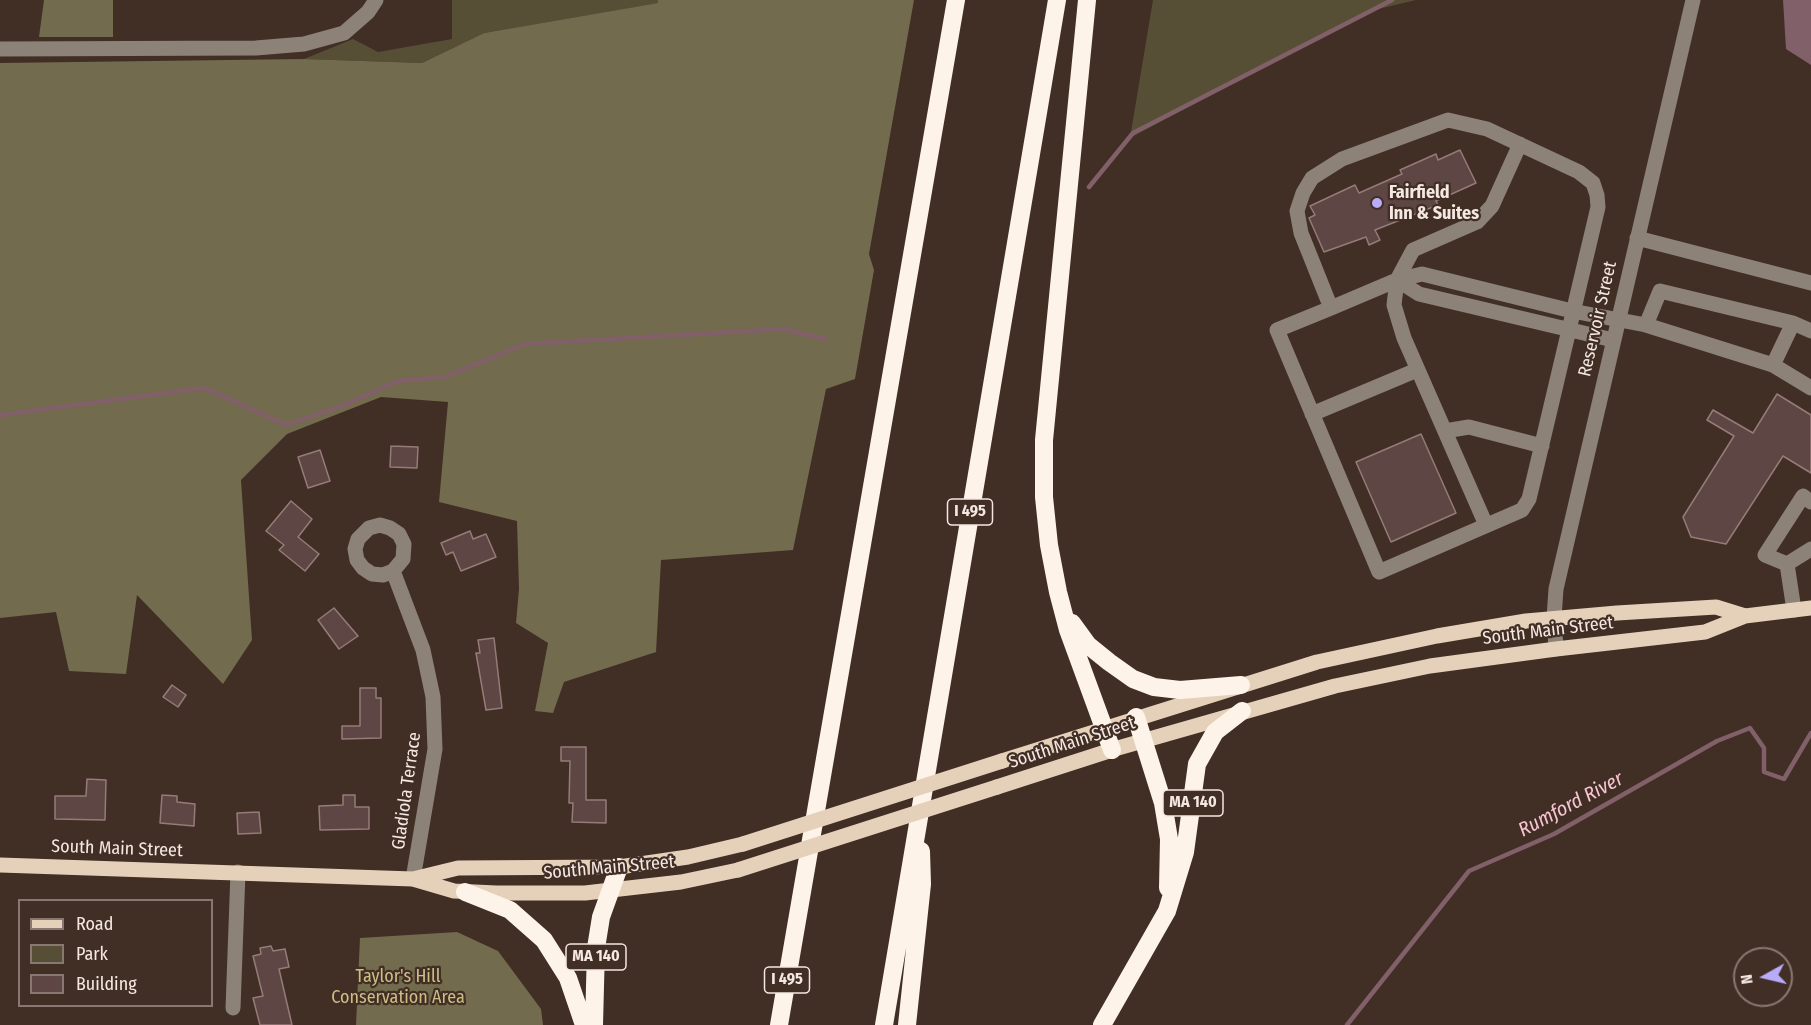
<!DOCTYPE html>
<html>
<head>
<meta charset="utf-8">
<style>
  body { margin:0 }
  #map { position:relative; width:1811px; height:1025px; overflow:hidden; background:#412e25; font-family:"Fira Sans Condensed",sans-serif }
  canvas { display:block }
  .legend { position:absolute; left:18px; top:899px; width:195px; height:108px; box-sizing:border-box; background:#412e25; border:2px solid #897871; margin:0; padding:8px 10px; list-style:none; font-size:18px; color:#f5e8e2 }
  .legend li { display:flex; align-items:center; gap:12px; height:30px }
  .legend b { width:30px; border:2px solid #897871 }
  .north { position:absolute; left:1733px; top:947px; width:60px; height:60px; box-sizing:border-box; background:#412e25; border:2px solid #897871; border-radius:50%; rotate:262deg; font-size:16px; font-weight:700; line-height:24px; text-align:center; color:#f5e8e2 }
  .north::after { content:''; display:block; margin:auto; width:21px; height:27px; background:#b8abf7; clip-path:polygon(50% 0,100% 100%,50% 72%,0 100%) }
</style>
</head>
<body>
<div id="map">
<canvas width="1811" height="1025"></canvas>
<ul class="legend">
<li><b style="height:8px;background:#e5d1ba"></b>Road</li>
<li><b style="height:16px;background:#574f35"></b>Park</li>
<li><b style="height:16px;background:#5d4644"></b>Building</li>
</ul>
<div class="north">N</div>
</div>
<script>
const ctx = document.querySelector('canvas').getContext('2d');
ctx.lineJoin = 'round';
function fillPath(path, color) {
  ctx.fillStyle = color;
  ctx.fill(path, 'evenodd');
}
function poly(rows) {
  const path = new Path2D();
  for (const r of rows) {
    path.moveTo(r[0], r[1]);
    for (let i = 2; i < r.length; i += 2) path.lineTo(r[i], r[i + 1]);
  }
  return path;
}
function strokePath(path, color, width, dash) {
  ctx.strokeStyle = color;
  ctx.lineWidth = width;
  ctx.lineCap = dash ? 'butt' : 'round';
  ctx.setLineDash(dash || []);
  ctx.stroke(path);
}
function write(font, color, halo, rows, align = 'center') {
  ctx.font = font + ' "Fira Sans Condensed",sans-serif';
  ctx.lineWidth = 4.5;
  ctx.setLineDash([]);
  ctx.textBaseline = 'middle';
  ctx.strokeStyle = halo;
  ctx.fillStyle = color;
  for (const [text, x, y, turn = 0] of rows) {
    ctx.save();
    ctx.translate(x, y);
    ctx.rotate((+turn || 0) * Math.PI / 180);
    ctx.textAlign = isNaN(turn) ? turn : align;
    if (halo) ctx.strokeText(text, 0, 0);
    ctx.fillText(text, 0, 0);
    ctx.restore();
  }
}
fillPath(poly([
  [452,0,658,0,659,3,484,33,422,63,304,59,353,39,378,52,452,39],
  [1153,0,1416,0,1366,12,1130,138]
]), '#574f35');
fillPath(poly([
  [44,0,113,0,113,37,39,37],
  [658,0,914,0,869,254,874,270,855,379,826,389,793,550,661,560,656,652,564,682,553,713,535,711,548,643,516,623,519,589,517,521,439,502,448,402,381,397,287,434,241,480,252,640,223,684,137,595,126,674,69,671,56,612,0,618,0,63,304,59,422,63,484,33,658,3],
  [457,932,498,951,541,1009,543,1025,356,1025,360,938]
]), '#736b4d');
fillPath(poly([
  [1783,0,1811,0,1811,65,1786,49]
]), '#816069');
strokePath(poly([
  [1089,187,1133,133,1392,0],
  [0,415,204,388,287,425,344,405,398,381,444,377,525,344,782,329,826,339],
  [1347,1025,1469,871,1554,834,1717,741,1750,728,1764,748,1764,772,1784,779,1811,733]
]), '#816069', 4.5);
const building = poly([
  [1460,150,1476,183,1436,201,1438,205,1375,230,1380,240,1369,245,1366,237,1324,252,1309,218,1315,215,1310,206,1355,185,1359,193,1402,174,1400,170,1436,154,1438,160,1460,150],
  [1777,394,1811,415,1811,473,1783,456,1726,544,1691,537,1683,517,1734,436,1707,420,1713,410,1753,433,1777,394],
  [1421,434,1456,513,1391,542,1356,462,1421,434],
  [391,446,418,447,417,468,390,467,391,446],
  [320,450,330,481,308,488,298,457,320,450],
  [291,501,312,519,298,537,319,554,305,571,279,550,284,545,266,531,291,501],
  [470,531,473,539,486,534,496,557,461,571,453,552,446,555,441,543,470,531],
  [334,608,358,636,339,649,318,620,334,608],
  [494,638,502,708,486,710,476,653,480,653,478,640,494,638],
  [172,685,186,695,178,707,163,697,172,685],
  [360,688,376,688,376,698,381,698,381,738,342,739,342,726,360,726,360,688],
  [561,747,586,747,586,800,606,800,606,823,572,822,573,803,569,803,570,761,561,761,561,747],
  [87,779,106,780,105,820,55,819,55,796,86,796,87,779],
  [162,795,177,796,177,802,195,804,194,826,160,823,162,795],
  [343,795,355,795,355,807,369,807,369,829,320,830,319,806,343,805,343,795],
  [259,812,261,833,238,834,237,813,259,812],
  [271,946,273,951,285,949,289,967,279,969,292,1025,260,1025,253,998,263,996,253,956,261,954,260,948,271,946]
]);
fillPath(building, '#5d4644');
strokePath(building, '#957c79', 1.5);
strokePath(poly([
  [0,49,256,48,304,44,344,33,368,12,376,0],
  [1637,238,1811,283],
  [1331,308,1301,233,1297,211,1303,193,1312,178,1342,159,1448,120,1487,129,1579,172,1593,183,1597,195,1598,207,1529,499,1522,510,1379,572,1277,330,1331,308,1397,280],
  [1646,325,1773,365,1811,388],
  [1613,340,1419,294,1397,280,1422,274,1572,311,1646,325,1660,291,1793,323,1811,331],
  [1773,365,1793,323],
  [1312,414,1417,370],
  [1445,431,1469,427,1542,446],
  [1486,525,1404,338,1394,305,1397,280,1413,250,1477,222,1492,206,1520,144],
  [1787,564,1765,555,1803,496,1811,502],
  [393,571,383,575,372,574,363,568,357,560,355,549,358,539,369,528,380,525,390,528,399,534,404,544,403,559,393,571,423,650,433,697,435,749,413,879],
  [1794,610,1787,564,1811,549],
  [1556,649,1554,618,1556,589,1693,0],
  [233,1008,238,872]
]), '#8c8277', 15);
strokePath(poly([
  [1002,761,1317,662,1437,636,1526,621,1617,613,1716,607,1745,616],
  [997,787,1118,748,1335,686,1430,666,1556,649,1705,632,1745,616,1811,608],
  [0,865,413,879,454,891,496,893,585,893,681,882,738,870],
  [413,879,458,868,619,867,688,857,743,844]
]), '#e5d1ba', 15);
strokePath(poly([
  [1087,0,1044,440,1044,497,1049,545,1058,592,1068,630,1112,750],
  [1072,623,1088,645,1109,662,1133,679,1154,687,1180,690,1241,685],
  [1136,717,1163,803,1169,839,1168,888],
  [465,892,510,910,544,940,568,978,584,1025],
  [594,1025,596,948,601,917,619,867],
  [779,1025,956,0],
  [884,1025,1057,0],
  [907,1025,922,884,921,851],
  [1102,1025,1167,911,1185,852,1197,764,1215,732,1242,711]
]), '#fdf3e8', 18);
strokePath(poly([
  [743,844,1002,761],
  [738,870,997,787]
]), '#e5d1ba', 15);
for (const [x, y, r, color] of [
  [1377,203,6,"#b8abf7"]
]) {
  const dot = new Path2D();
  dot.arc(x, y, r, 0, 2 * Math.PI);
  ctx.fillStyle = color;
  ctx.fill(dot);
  strokePath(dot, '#412e25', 2);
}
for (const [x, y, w] of [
  [970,512,45],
  [1193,803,60],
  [596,957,60],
  [787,980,45]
]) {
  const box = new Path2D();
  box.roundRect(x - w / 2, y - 13, w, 26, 4.5);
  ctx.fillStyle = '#412e25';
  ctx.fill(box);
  strokePath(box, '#f5e8e2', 1.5);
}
write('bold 16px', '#f5e8e2', null, [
  ["I 495",970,512],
  ["MA 140",1193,803],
  ["MA 140",596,957],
  ["I 495",787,980]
]);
write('bold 18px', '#f5e8e2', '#412e25', [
  ["Fairfield",1389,193],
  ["Inn & Suites",1389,214]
], 'left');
write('18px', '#f5e8e2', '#412e25', [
  ["Reservoir Street",1598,319,-77],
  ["South Main Street",1548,631,-7],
  ["South Main Street",1072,743,-18],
  ["Gladiola Terrace",407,791,-82],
  ["South Main Street",117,849,2],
  ["South Main Street",609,868,-5]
]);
write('18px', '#cebe86', '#412e25', [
  ["Taylor's Hill",398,977],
  ["Conservation Area",398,998]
]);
write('italic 20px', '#f8c6d3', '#412e25', [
  ["Rumford River",1571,805,-28]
]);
</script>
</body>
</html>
